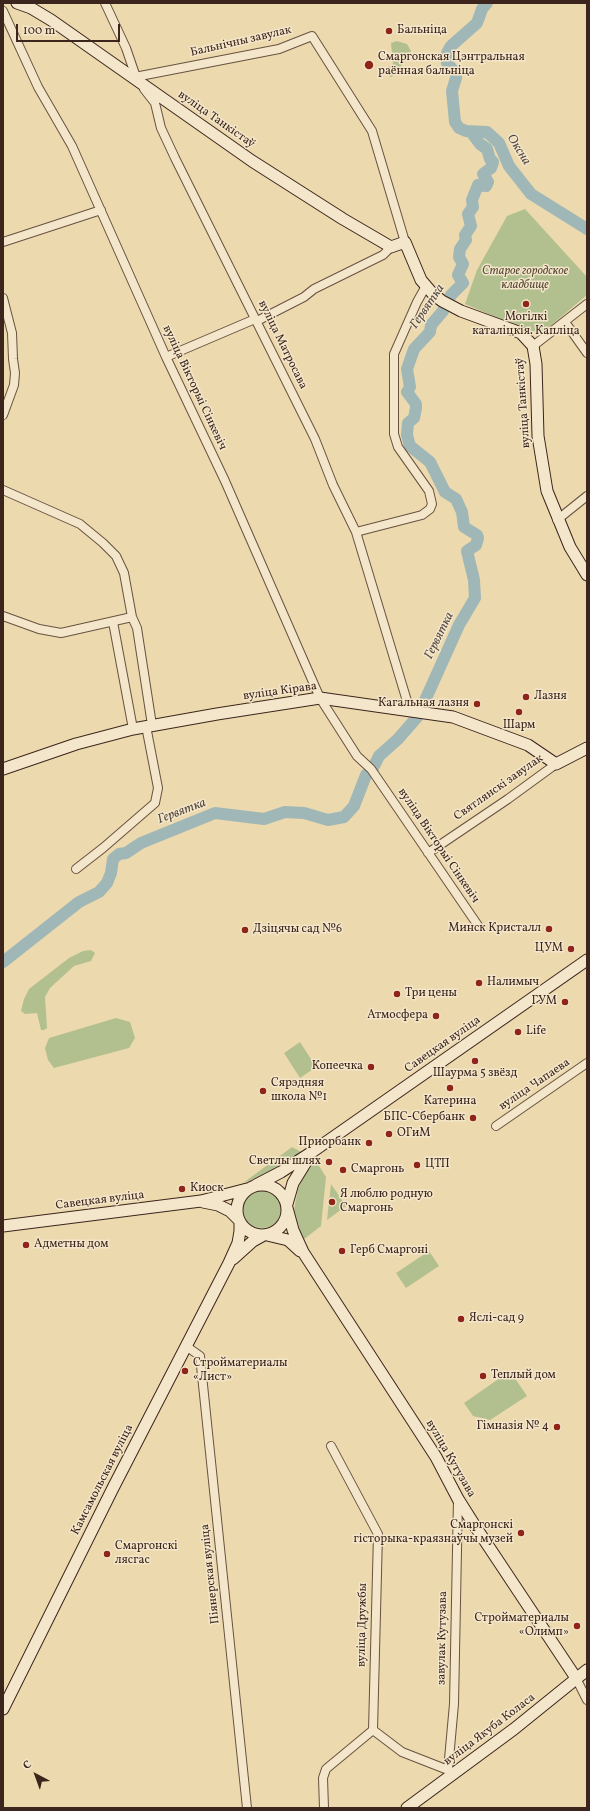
<!DOCTYPE html>
<html>
<head>
<meta charset="utf-8">
<style>
  body { margin:0 }
  #map { position:relative; width:590px; height:1811px; overflow:hidden; background:#edd9ae; font-family:Vollkorn,serif }
  canvas { display:block }
  .frame { position:absolute; inset:0; border:4px solid #3c251c; pointer-events:none }
  .north { position:absolute; left:16px; top:1755px; width:40px; height:40px; -webkit-text-stroke:3px #f3e6ca; paint-order:stroke; rotate:319deg; font-size:11px; font-weight:700; line-height:16px; text-align:center; color:#3c251c }
  .north::after { content:''; display:block; margin:auto; width:14px; height:18px; background:#3c251c; clip-path:polygon(50% 0,100% 100%,50% 72%,0 100%) }
  .scale { position:absolute; left:16px; top:24px; width:104px; height:18px; box-sizing:border-box; border:2px solid #3c251c; border-top:0; padding-left:5px; font-size:12px; line-height:14px; white-space:nowrap; color:#3c251c; -webkit-text-stroke:3px #f3e6ca; paint-order:stroke }
</style>
</head>
<body>
<div id="map">
<canvas width="590" height="1811"></canvas>
<div class="frame"></div>
<div class="north">С</div>
<div class="scale">100 m</div>
</div>
<script>
const ctx = document.querySelector('canvas').getContext('2d');
ctx.lineJoin = 'round';
function fillPath(path, color) {
  ctx.fillStyle = color;
  ctx.fill(path, 'evenodd');
}
function poly(rows) {
  const path = new Path2D();
  for (const r of rows) {
    if (r.length === 3) {
      path.moveTo(r[0] + r[2], r[1]);
      path.arc(r[0], r[1], r[2], 0, 2 * Math.PI);
      continue;
    }
    path.moveTo(r[0], r[1]);
    for (let i = 2; i < r.length; i += 2) path.lineTo(r[i], r[i + 1]);
  }
  return path;
}
function strokePath(path, color, width, dash) {
  ctx.strokeStyle = color;
  ctx.lineWidth = width;
  ctx.lineCap = dash ? 'butt' : 'round';
  ctx.setLineDash(dash || []);
  ctx.stroke(path);
}
function write(font, color, halo, rows, align = 'center') {
  ctx.font = font + ' Vollkorn,serif';
  ctx.lineWidth = 3;
  ctx.setLineDash([]);
  ctx.textBaseline = 'middle';
  ctx.strokeStyle = halo;
  ctx.fillStyle = color;
  for (const [text, x, y, turn = 0] of rows) {
    ctx.save();
    ctx.translate(x, y);
    ctx.rotate((+turn || 0) * Math.PI / 180);
    ctx.textAlign = isNaN(turn) ? turn : align;
    if (halo) ctx.strokeText(text, 0, 0);
    ctx.fillText(text, 0, 0);
    ctx.restore();
  }
}
fillPath(poly([
  [397,41,407,44,411,51,396,74,391,77,387,75,385,71,387,67,393,65,391,43],
  [525,209,587,277,587,295,543,332,528,331,465,304,477,270,507,216],
  [91,950,95,953,91,961,74,966,50,988,45,997,47,1028,44,1030,41,1030,37,1013,25,1014,21,1011,24,999,29,989,69,958,83,951],
  [116,1018,130,1022,135,1038,129,1048,54,1068,48,1060,45,1048,49,1038],
  [300,1042,316,1067,300,1078,284,1053],
  [292,1147,303,1153,273,1172,243,1183],
  [316,1161,326,1177,321,1226,303,1240,294,1210,298,1189,303,1176],
  [331,1184,346,1206,327,1220],
  [262,1209,19],
  [429,1251,439,1266,406,1288,396,1273],
  [510,1371,527,1396,490,1420,473,1416,464,1403]
]), '#b2c08f');
strokePath(poly([
  [487,3,482,9,477,23,451,46,447,53,447,63,456,73,456,78,452,91,455,122,459,128,466,131,487,132,499,143,509,166,531,194,587,229],
  [3,962,79,902,99,892,107,883,111,873,113,859,119,854,126,853,141,843,215,813,264,819,285,812,304,813,328,820,344,817,354,806,366,775,373,768,379,756,398,739,418,716,459,625,475,598,474,580,467,551,476,545,478,538,477,535,464,527,462,512,456,499,445,492,430,462,410,446,407,435,408,423,414,418,416,408,416,404,407,392,410,387,407,369,414,349,430,332,431,325,443,311,451,295,463,283,458,275,463,264,459,257,460,249,466,240,465,235,471,226,468,214,473,207,472,200,478,185,486,186,488,182,483,174,491,168,493,162,490,159,487,149,480,144,471,132]
]), '#a0b7b7', 12);
const street = poly([
  [105,3,126,48,137,80],
  [3,11,38,87,72,146,166,357,225,481,320,698,357,756,371,769,479,927],
  [137,81,140,76,279,49,312,36,372,131,405,242],
  [144,89,155,103,161,128,175,158,315,439,333,485,356,532,410,711],
  [3,242,101,210],
  [3,298,12,333,13,359,15,373,14,385,3,415],
  [257,321,304,297,314,289,383,255,391,247],
  [565,322,587,353],
  [533,346,587,304],
  [166,357,255,319],
  [3,490,80,524,103,543,116,556,124,573,132,617,137,628,152,725],
  [557,520,587,496],
  [356,532,422,515,430,509,432,504,429,491,398,447,394,434,394,354,417,302,426,286],
  [3,616,39,629,61,633,132,617],
  [113,622,133,729],
  [428,853,508,799,556,764],
  [76,869,103,848,155,803,158,788,146,726],
  [496,1126,587,1063],
  [186,1346,200,1356,247,1808],
  [331,1446,378,1534,373,1730,402,1752,448,1770],
  [576,1678,587,1700],
  [451,1773,448,1770,454,1704,458,1499],
  [324,1808,323,1778,326,1769,373,1730]
]);
const secondary = poly([
  [17,3,31,8,51,20,252,161,343,219,391,247,405,242,421,280,433,294,442,301,461,311,521,333,533,346,536,364,538,436,547,491,570,547,587,575],
  [3,769,76,744,133,729,217,714,320,698,453,717,528,745,556,764,587,748],
  [262,1210,25],
  [256,1185,281,1172,312,1152,587,960],
  [203,1202,218,1205,230,1211,238,1219],
  [287,1204,293,1183,309,1157],
  [287,1208,293,1230,303,1252,436,1457,458,1499,475,1526,576,1678],
  [3,1226,201,1201,247,1189],
  [267,1235,288,1240,300,1251],
  [233,1259,253,1241,262,1236],
  [3,1709,113,1488,229,1263,238,1243,240,1231,240,1223],
  [407,1808,514,1729,587,1670]
]);
strokePath(street, '#685240', 10);
strokePath(secondary, '#3c251c', 13);
strokePath(street, '#f3e6ca', 8);
strokePath(secondary, '#f3e6ca', 11);
for (const [x, y, r, color] of [
  [389,31,4,"#8f2418"],
  [369,65,5,"#8f2418"],
  [526,304,4,"#8f2418"],
  [526,697,4,"#8f2418"],
  [477,704,4,"#8f2418"],
  [519,712,4,"#8f2418"],
  [549,929,4,"#8f2418"],
  [245,930,4,"#8f2418"],
  [571,949,4,"#8f2418"],
  [479,983,4,"#8f2418"],
  [397,994,4,"#8f2418"],
  [565,1002,4,"#8f2418"],
  [436,1016,4,"#8f2418"],
  [518,1032,4,"#8f2418"],
  [475,1061,4,"#8f2418"],
  [371,1067,4,"#8f2418"],
  [450,1088,4,"#8f2418"],
  [263,1091,4,"#8f2418"],
  [473,1118,4,"#8f2418"],
  [389,1134,4,"#8f2418"],
  [369,1143,4,"#8f2418"],
  [329,1162,4,"#8f2418"],
  [417,1165,4,"#8f2418"],
  [343,1170,4,"#8f2418"],
  [182,1189,4,"#8f2418"],
  [332,1202,4,"#8f2418"],
  [26,1245,4,"#8f2418"],
  [342,1251,4,"#8f2418"],
  [461,1319,4,"#8f2418"],
  [185,1371,4,"#8f2418"],
  [483,1376,4,"#8f2418"],
  [557,1427,4,"#8f2418"],
  [521,1533,4,"#8f2418"],
  [107,1554,4,"#8f2418"],
  [577,1626,4,"#8f2418"]
]) {
  const dot = new Path2D();
  dot.arc(x, y, r, 0, 2 * Math.PI);
  ctx.fillStyle = color;
  ctx.fill(dot);
  strokePath(dot, '#f3e6ca', 1.5);
}
write('12px', '#3c251c', '#f3e6ca', [
  ["Бальніца",397,31],
  ["Смаргонская Цэнтральная",378,58],
  ["раённая бальніца",378,72],
  ["Могілкі",526,318,"center"],
  ["каталіцкія. Капліца",526,332,"center"],
  ["Лазня",534,697],
  ["Кагальная лазня",469,704,"right"],
  ["Шарм",519,726,"center"],
  ["Минск Кристалл",541,929,"right"],
  ["Дзіцячы сад №6",253,930],
  ["ЦУМ",563,949,"right"],
  ["Налимыч",487,983],
  ["Три цены",405,994],
  ["ГУМ",557,1002,"right"],
  ["Атмосфера",428,1016,"right"],
  ["Life",526,1032],
  ["Копеечка",363,1067,"right"],
  ["Шаурма 5 звёзд",475,1074,"center"],
  ["Сярэдняя",271,1084],
  ["школа №1",271,1098],
  ["Катерина",450,1102,"center"],
  ["БПС-Сбербанк",465,1118,"right"],
  ["ОГиМ",397,1134],
  ["Приорбанк",361,1143,"right"],
  ["Светлы шлях",321,1162,"right"],
  ["ЦТП",425,1165],
  ["Смаргонь",351,1170],
  ["Киоск",190,1189],
  ["Я люблю родную",340,1195],
  ["Смаргонь",340,1209],
  ["Адметны дом",34,1245],
  ["Герб Смаргоні",350,1251],
  ["Яслі-сад 9",469,1319],
  ["Стройматериалы",193,1364],
  ["«Лист»",193,1378],
  ["Теплый дом",491,1376],
  ["Гімназія № 4",549,1427,"right"],
  ["Смаргонскі",513,1526,"right"],
  ["гісторыка-краязнаўчы музей",513,1540,"right"],
  ["Смаргонскі",115,1547],
  ["лясгас",115,1561],
  ["Стройматериалы",569,1619,"right"],
  ["«Олимп»",569,1633,"right"]
], 'left');
write('12px', '#3c251c', '#f3e6ca', [
  ["Бальнічны завулак",241,42,-13],
  ["вуліца Танкістаў",216,120,35],
  ["вуліца Матросава",282,345,64],
  ["вуліца Вікторыі Сінкевіч",194,388,65],
  ["вуліца Танкістаў",524,403,-94],
  ["вуліца Кірава",280,692,-8],
  ["Святлянскі завулак",499,788,-35],
  ["вуліца Вікторыі Сінкевіч",438,846,56],
  ["Савецкая вуліца",443,1045,-35],
  ["вуліца Чапаева",535,1085,-34],
  ["Савецкая вуліца",100,1201,-7],
  ["вуліца Кутузава",450,1459,60],
  ["Камсамольская вуліца",103,1480,-63],
  ["Піянерская вуліца",211,1574,-96],
  ["вуліца Дружбы",363,1625,-89],
  ["завулак Кутузава",443,1638,-89],
  ["вуліца Якуба Коласа",490,1730,-37]
]);
write('italic 12px', '#5a4c39', '#f3e6ca', [
  ["Старое городское",525,272],
  ["кладбище",525,286]
]);
write('italic 13px', '#554a43', '#f3e6ca', [
  ["Оксна",518,150,58],
  ["Гервятка",428,307,-56],
  ["Гервятка",440,636,-64],
  ["Гервятка",182,812,-21]
]);
</script>
</body>
</html>
